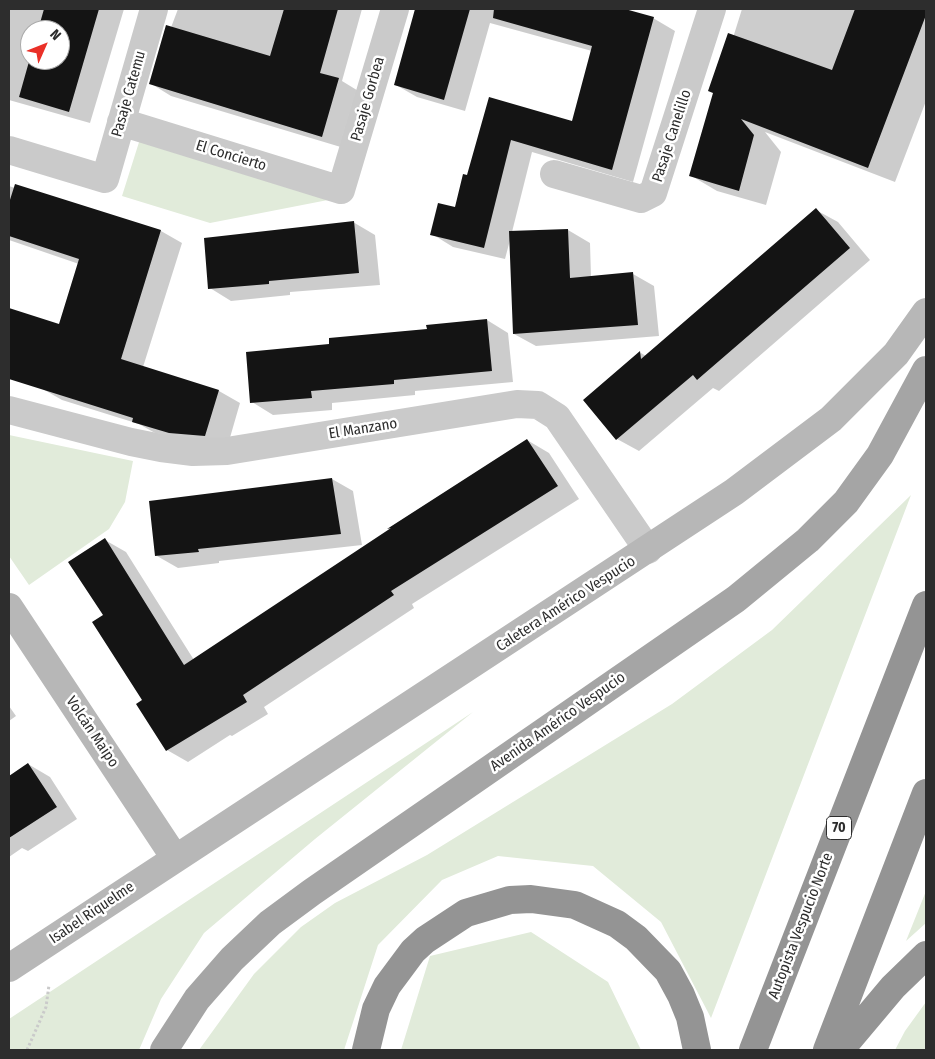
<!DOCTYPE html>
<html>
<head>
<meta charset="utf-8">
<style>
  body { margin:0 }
  #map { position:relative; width:935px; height:1059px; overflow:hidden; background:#fff; font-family:"Fira Sans Condensed",sans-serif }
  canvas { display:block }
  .frame { position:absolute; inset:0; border:10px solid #2d2d2d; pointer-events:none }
  .north { position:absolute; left:20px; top:20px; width:50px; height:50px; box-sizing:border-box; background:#fff; border:1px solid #ababab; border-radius:50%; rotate:46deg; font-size:14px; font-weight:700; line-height:20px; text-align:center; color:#2d2d2d }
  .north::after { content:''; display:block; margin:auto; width:18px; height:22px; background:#ea3028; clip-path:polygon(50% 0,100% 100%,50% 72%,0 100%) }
</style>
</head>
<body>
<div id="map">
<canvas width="935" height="1059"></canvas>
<div class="frame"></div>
<div class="north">N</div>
</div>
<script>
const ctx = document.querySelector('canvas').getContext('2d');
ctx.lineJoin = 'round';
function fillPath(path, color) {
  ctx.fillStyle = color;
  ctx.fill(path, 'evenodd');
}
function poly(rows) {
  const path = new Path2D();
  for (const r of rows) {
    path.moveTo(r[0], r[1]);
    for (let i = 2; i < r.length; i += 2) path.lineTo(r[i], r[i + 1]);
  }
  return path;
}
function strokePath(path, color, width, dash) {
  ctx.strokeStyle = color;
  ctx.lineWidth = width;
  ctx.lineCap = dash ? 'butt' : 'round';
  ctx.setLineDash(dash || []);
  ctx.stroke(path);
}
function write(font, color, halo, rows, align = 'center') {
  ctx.font = font + ' "Fira Sans Condensed",sans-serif';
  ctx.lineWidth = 5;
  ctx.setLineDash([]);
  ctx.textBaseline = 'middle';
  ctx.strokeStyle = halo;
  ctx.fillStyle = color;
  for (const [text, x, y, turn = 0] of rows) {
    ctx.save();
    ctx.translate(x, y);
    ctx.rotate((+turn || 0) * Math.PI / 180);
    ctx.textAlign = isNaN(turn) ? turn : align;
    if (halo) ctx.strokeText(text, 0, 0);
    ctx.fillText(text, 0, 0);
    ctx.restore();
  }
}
fillPath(poly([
  [140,139,333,199,210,223,122,196],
  [9,435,133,461,125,502,109,529,29,585,9,556],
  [911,495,711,1018,661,922,593,866,498,856,442,880,378,945,344,1050,199,1050,254,974,301,927,335,903,427,855,672,704,772,630],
  [473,712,315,839,204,933,161,999,139,1050,9,1050,9,1019],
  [926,891,926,923,906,941],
  [531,932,608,982,641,1050,401,1050,430,956],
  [926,1002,926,1050,895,1050,905,1031]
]), '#e1ebda');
fillPath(poly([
  [9,9,124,9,90,123,9,100],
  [30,30,60,30,60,60,30,60],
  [178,9,362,9,342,81,360,92,344,148,171,96,150,83],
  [422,9,620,9,653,18,675,31,633,182,532,152,512,232,568,230,590,243,591,277,633,274,654,286,659,336,536,346,514,334,510,240,505,259,453,247,432,234,456,209,468,176,490,99,573,122,592,51,490,23,465,111,417,97,396,85],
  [742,9,926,9,926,101,895,182,765,132,781,152,766,205,717,191,690,175],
  [16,185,161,231,182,243,143,367,219,391,240,403,227,448,155,433,139,424,62,400,41,388,44,379,9,367,9,310,60,326,79,264,9,240,9,186,15,188],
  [816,210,838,222,870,260,719,391,713,388,639,451,617,439,584,401,641,353,646,356],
  [353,222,375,235,380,285,290,292,290,295,231,301,210,288],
  [487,320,508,333,513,382,415,391,415,395,332,403,332,410,273,415,252,402,331,345],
  [527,440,549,453,579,499,412,604,414,608,264,707,268,714,232,736,230,735,188,762,167,750,104,615,105,540,126,552,194,660,391,530,389,528],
  [332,479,353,491,362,545,219,561,219,563,178,568,157,556],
  [9,706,16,716,9,721],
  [28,764,50,777,77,819,28,851,22,848,9,857,9,777]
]), '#0003');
fillPath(poly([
  [44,9,99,9,69,112,19,97,30,58,30,60,60,60,60,30,38,30],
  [284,9,338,9,320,73,339,78,322,137,149,84,166,25,270,56],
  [415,9,470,9,444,100,394,85],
  [494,9,625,9,654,17,612,170,511,140,484,248,430,235,438,203,455,207,463,174,467,175,489,97,572,121,592,46,493,18],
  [855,9,926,9,926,15,868,168,741,119,754,135,739,191,689,176,713,93,708,91,728,33,832,70],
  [15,184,161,230,121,359,219,390,205,436,169,433,132,422,133,418,9,379,9,308,59,324,79,259,9,236,9,203],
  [816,208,850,248,697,380,693,375,616,440,583,400,640,351,641,359],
  [354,221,359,273,269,281,269,284,208,289,204,238],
  [568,229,570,278,633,272,638,325,513,334,509,231],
  [487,319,492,371,394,380,394,384,311,391,312,398,250,403,246,352,329,344,329,338,427,329,426,325],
  [527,439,558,486,391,591,394,595,243,695,247,702,166,751,136,704,142,700,92,622,103,615,68,562,105,538,184,665,391,528,387,529],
  [332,478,341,534,198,549,199,552,155,556,149,501],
  [28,763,57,807,9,838,9,776]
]), '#141414');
strokePath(poly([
  [27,1050,46,1007,49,985]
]), '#cacaca', 3, [2.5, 2.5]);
strokePath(poly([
  [121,122,341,190,395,9],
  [9,150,105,179,154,9],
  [554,174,641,199,653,193,712,9],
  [9,410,131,442,161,448,193,452,227,451,517,404,538,405,557,417,648,550]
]), '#cacaca', 28);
strokePath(poly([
  [9,607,175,858],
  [9,968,734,492,831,419,896,354,926,312]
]), '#b7b7b7', 28);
strokePath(poly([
  [164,1050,197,999,232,959,270,923,312,892,736,599,808,540,846,502,880,455,926,370]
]), '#a5a5a5', 28);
strokePath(poly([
  [366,1050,376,1009,387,986,413,951,425,940,466,913,510,900,531,899,575,905,617,924,636,938,668,971,681,995,690,1017,697,1050],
  [753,1050,926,605],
  [827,1050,926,793],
  [840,1050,893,987,926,955]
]), '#949494', 28);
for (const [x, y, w] of [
  [839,828,25]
]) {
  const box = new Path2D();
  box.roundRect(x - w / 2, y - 11.5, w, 23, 4);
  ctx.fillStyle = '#fff';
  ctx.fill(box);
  strokePath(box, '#2d2d2d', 1);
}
write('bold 14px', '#2d2d2d', null, [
  ["70",839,828]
]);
write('15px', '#2d2d2d', '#fff', [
  ["Pasaje Catemu",129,94,-74],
  ["Pasaje Gorbea",368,99,-74],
  ["Pasaje Canelillo",672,136,-72],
  ["El Concierto",231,156,17],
  ["El Manzano",363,429,-9],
  ["Caletera Américo Vespucio",566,604,-33],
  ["Avenida Américo Vespucio",558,722,-35],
  ["Volcán Maipo",92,732,56],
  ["Isabel Riquelme",92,913,-34],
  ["Autopista Vespucio Norte",801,926,-69]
]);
</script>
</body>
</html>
